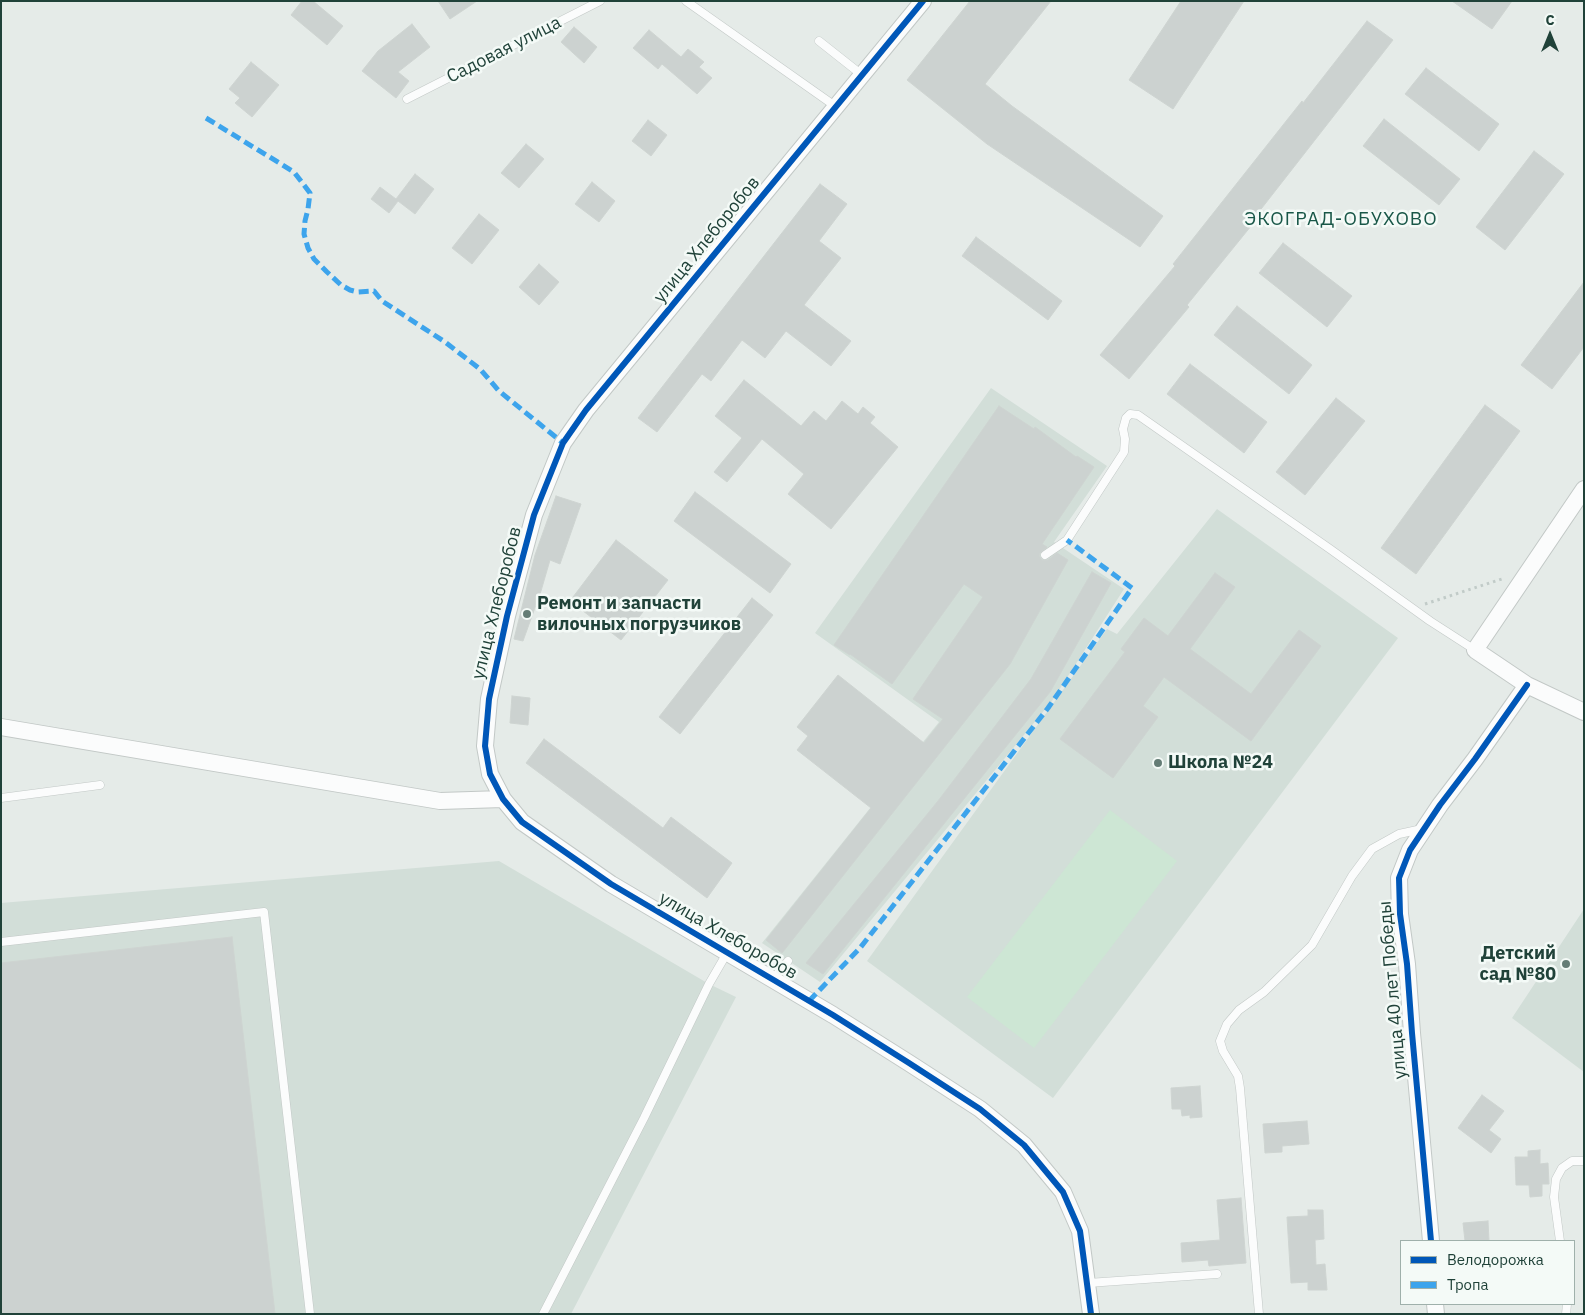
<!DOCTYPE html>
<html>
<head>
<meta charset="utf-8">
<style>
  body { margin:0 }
  #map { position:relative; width:1585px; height:1315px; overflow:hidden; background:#e5ebe8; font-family:"IBM Plex Sans",sans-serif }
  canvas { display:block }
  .frame { position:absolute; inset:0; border:2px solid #204239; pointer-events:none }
  .legend { position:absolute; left:1400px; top:1240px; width:175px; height:65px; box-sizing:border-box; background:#f4faf7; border:1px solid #9fb0ab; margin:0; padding:6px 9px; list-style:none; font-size:15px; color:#204239 }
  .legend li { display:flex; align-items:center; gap:10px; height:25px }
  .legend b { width:25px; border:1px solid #9fb0ab }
  .north { position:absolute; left:1525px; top:10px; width:50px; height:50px; -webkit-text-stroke:4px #f4faf7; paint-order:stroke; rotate:0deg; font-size:14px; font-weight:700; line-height:20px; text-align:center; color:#204239 }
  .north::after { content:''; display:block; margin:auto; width:18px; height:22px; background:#204239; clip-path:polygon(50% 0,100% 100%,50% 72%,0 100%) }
</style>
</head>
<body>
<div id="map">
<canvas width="1585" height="1315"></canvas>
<div class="frame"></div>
<ul class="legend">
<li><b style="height:6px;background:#0057b8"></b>Велодорожка</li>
<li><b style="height:6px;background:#3da4ec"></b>Тропа</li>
</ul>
<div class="north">С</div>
</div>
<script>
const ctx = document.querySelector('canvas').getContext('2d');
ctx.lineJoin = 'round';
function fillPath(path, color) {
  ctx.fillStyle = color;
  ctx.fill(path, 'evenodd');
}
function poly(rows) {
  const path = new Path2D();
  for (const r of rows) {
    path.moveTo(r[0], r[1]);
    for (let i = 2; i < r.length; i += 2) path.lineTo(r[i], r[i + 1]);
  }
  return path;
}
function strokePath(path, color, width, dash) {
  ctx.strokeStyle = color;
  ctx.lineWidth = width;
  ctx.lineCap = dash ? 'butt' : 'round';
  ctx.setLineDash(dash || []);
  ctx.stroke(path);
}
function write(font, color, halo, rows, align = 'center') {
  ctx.font = font + ' "IBM Plex Sans",sans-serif';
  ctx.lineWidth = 5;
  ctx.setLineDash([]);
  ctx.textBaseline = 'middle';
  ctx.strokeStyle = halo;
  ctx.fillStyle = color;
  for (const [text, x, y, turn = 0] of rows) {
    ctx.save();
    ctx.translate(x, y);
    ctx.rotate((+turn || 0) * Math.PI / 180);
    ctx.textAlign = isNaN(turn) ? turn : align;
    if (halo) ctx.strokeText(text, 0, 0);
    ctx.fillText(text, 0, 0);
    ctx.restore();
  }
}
fillPath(poly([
  [991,388,1107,466,1054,542,1124,589,1052,701,820,982,762,943,939,722,815,633],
  [1217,509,1398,638,1053,1098,867,961,1107,629,1117,634],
  [499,861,709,984,736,997,571,1314,1,1314,1,903],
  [1584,909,1584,1072,1512,1018]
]), '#d2ded8');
fillPath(poly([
  [1110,810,1177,861,1034,1048,967,997]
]), '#cde6d4');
const building = poly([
  [302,1,313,1,343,26,327,45,291,15,302,1],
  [438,1,477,1,450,19,438,1],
  [970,1,1051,1,985,84,1012,106,1163,216,1140,247,987,144,907,80,970,1],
  [1181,1,1244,1,1173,109,1129,80,1181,1],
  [1452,1,1512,1,1492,29,1452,1],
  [1367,21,1393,40,1258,213,1260,215,1187,305,1189,307,1129,379,1100,355,1175,266,1173,264,1302,101,1303,103,1367,21],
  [412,24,430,47,398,72,409,81,396,98,362,71,378,51,412,24],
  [574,27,597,47,584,63,561,42,574,27],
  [649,30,681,57,688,49,704,62,699,67,712,78,697,94,662,64,658,69,633,48,649,30],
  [251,62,279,85,252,117,235,103,240,98,229,89,251,62],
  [1426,68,1499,124,1479,151,1405,94,1426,68],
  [1384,119,1460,179,1439,205,1363,146,1384,119],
  [648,120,667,135,651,156,632,141,648,120],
  [526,144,544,159,519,188,501,173,526,144],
  [1534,151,1564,174,1505,250,1476,227,1534,151],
  [415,174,434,189,415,214,398,201,389,213,371,199,380,187,396,199,415,174],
  [592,182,615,201,599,222,575,204,592,182],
  [820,184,847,204,819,241,841,258,804,305,851,341,831,366,786,331,765,358,742,340,711,381,702,374,657,432,638,418,820,184],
  [479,214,499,230,472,264,452,248,479,214],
  [976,237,1062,301,1048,320,962,256,976,237],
  [1283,243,1352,296,1327,327,1259,273,1283,243],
  [539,264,559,282,539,305,519,287,539,264],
  [1584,282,1584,347,1552,389,1521,365,1584,282],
  [1237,306,1312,365,1289,394,1214,335,1237,306],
  [1190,364,1267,422,1244,453,1167,394,1190,364],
  [744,380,801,426,814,411,826,421,842,401,858,414,863,407,875,417,870,423,898,447,831,529,788,494,804,474,762,439,727,482,714,472,742,438,715,416,744,380],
  [1336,398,1365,421,1305,495,1276,472,1336,398],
  [1485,405,1520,431,1416,574,1381,548,1485,405],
  [999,406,1034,429,1035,427,1076,457,1077,456,1094,467,1042,544,1047,547,1040,553,1039,556,1042,560,1048,560,1057,553,1068,560,1010,664,782,953,766,940,871,808,797,750,808,736,797,727,838,675,924,743,943,719,913,699,983,597,964,584,892,684,850,654,850,655,834,645,999,406],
  [695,492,791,564,770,593,674,521,695,492],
  [556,496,581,504,560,564,550,560,541,591,523,641,514,639,535,555,556,496],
  [616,540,668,580,621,640,570,601,616,540],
  [1092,572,1111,583,1050,692,823,974,806,963,938,801,1031,679,1092,572],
  [1215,573,1235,587,1190,649,1251,694,1299,630,1321,646,1251,741,1164,677,1143,706,1158,717,1113,778,1060,739,1125,652,1121,649,1144,618,1168,636,1215,573],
  [752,598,773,615,680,734,659,717,752,598],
  [512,696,530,698,528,725,510,723,512,696],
  [544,739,663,828,671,817,732,863,707,898,526,763,544,739],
  [232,937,275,1314,1,1314,1,963,232,937],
  [1200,1086,1202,1117,1190,1118,1190,1115,1182,1116,1181,1109,1172,1109,1171,1088,1200,1086],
  [1482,1095,1504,1111,1489,1130,1501,1139,1491,1153,1458,1128,1482,1095],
  [1307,1121,1309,1144,1282,1146,1282,1152,1265,1153,1263,1124,1307,1121],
  [1540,1150,1540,1164,1548,1163,1549,1184,1542,1184,1542,1196,1530,1197,1529,1185,1516,1185,1515,1157,1528,1157,1528,1151,1540,1150],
  [1241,1198,1246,1263,1209,1266,1208,1260,1182,1262,1181,1243,1220,1240,1217,1200,1241,1198],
  [1308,1210,1323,1210,1324,1239,1315,1240,1316,1265,1325,1264,1327,1290,1308,1290,1308,1282,1291,1283,1287,1217,1308,1216,1308,1210],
  [1488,1221,1489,1241,1465,1241,1463,1223,1488,1221]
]);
fillPath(building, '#ccd2d0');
strokePath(building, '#ced4d1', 1);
const service = poly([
  [686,1,835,106],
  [819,41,862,75],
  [407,99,600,1],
  [1045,555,1067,540,1124,452,1125,439,1123,429,1126,418,1130,414,1138,415,1330,549,1430,621,1475,650],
  [1,798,100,785],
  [735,935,750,962],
  [1,942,264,912,310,1314],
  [773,979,788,961],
  [1560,1241,1554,1197,1556,1179,1562,1168,1572,1161,1584,1161],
  [1088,1283,1217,1274],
  [543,1314,644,1118,709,984,727,953],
  [1259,1314,1240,1088,1238,1076,1223,1051,1220,1041,1227,1024,1239,1010,1264,992,1312,945,1352,876,1372,849,1399,834,1422,829],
  [1566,1314,1567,1304]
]);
const minor = poly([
  [923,1,586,410,563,443,534,515,507,616,489,699,485,746,490,774,503,799,522,822,611,884,833,1015,909,1063,980,1109,1024,1145,1063,1192,1080,1231,1091,1314],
  [1584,489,1475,650,1527,685,1584,712],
  [1,727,440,801,503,799],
  [1431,1241,1412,1033,1407,964,1400,914,1399,878,1410,850,1440,805,1475,759,1527,685],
  [1435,1304,1436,1314]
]);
strokePath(service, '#c2c8c6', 9);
strokePath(minor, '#c2c8c6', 18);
strokePath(poly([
  [1425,604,1505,578]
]), '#c1cbc8', 3, [2.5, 4]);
strokePath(service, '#fbfcfc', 8);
strokePath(minor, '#fbfcfc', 16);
strokePath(poly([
  [206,118,294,172,310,193,308,209,305,221,304,234,308,248,314,259,327,272,341,285,350,290,358,292,374,291,382,301,445,342,480,369,499,391,563,443],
  [809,1001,860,948,1048,708,1132,588,1067,540]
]), '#3da4ec', 5, [10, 5]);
strokePath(poly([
  [923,1,586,410,563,443,534,515,507,616,489,699,485,746,490,774,503,799,522,822,611,884,833,1015,909,1063,980,1109,1024,1145,1063,1192,1080,1231,1091,1314],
  [1431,1241,1412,1033,1407,964,1400,914,1399,878,1410,850,1440,805,1475,759,1527,685]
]), '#0057b8', 6);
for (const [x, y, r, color] of [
  [527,614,5,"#657d76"],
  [1158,763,5,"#657d76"],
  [1566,964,5,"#657d76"]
]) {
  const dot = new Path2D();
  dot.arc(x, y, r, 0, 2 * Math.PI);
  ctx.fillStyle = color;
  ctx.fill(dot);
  strokePath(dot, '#f4faf7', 2);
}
write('18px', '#204239', '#f4faf7', [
  ["Садовая улица",504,50,-27],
  ["улица Хлеборобов",707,240,-51],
  ["улица Хлеборобов",497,603,-76],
  ["улица Хлеборобов",728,936,30],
  ["улица 40 лет Победы",1393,990,-95]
]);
write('bold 18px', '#204239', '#f4faf7', [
  ["Ремонт и запчасти",537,604],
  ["вилочных погрузчиков",537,625],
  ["Школа №24",1168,763],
  ["Детский",1556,954,"right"],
  ["сад №80",1556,975,"right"]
], 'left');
ctx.letterSpacing = '1px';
write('19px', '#195748', '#f4faf7', [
  ["ЭКОГРАД-ОБУХОВО",1341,220]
]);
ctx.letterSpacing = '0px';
</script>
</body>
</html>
